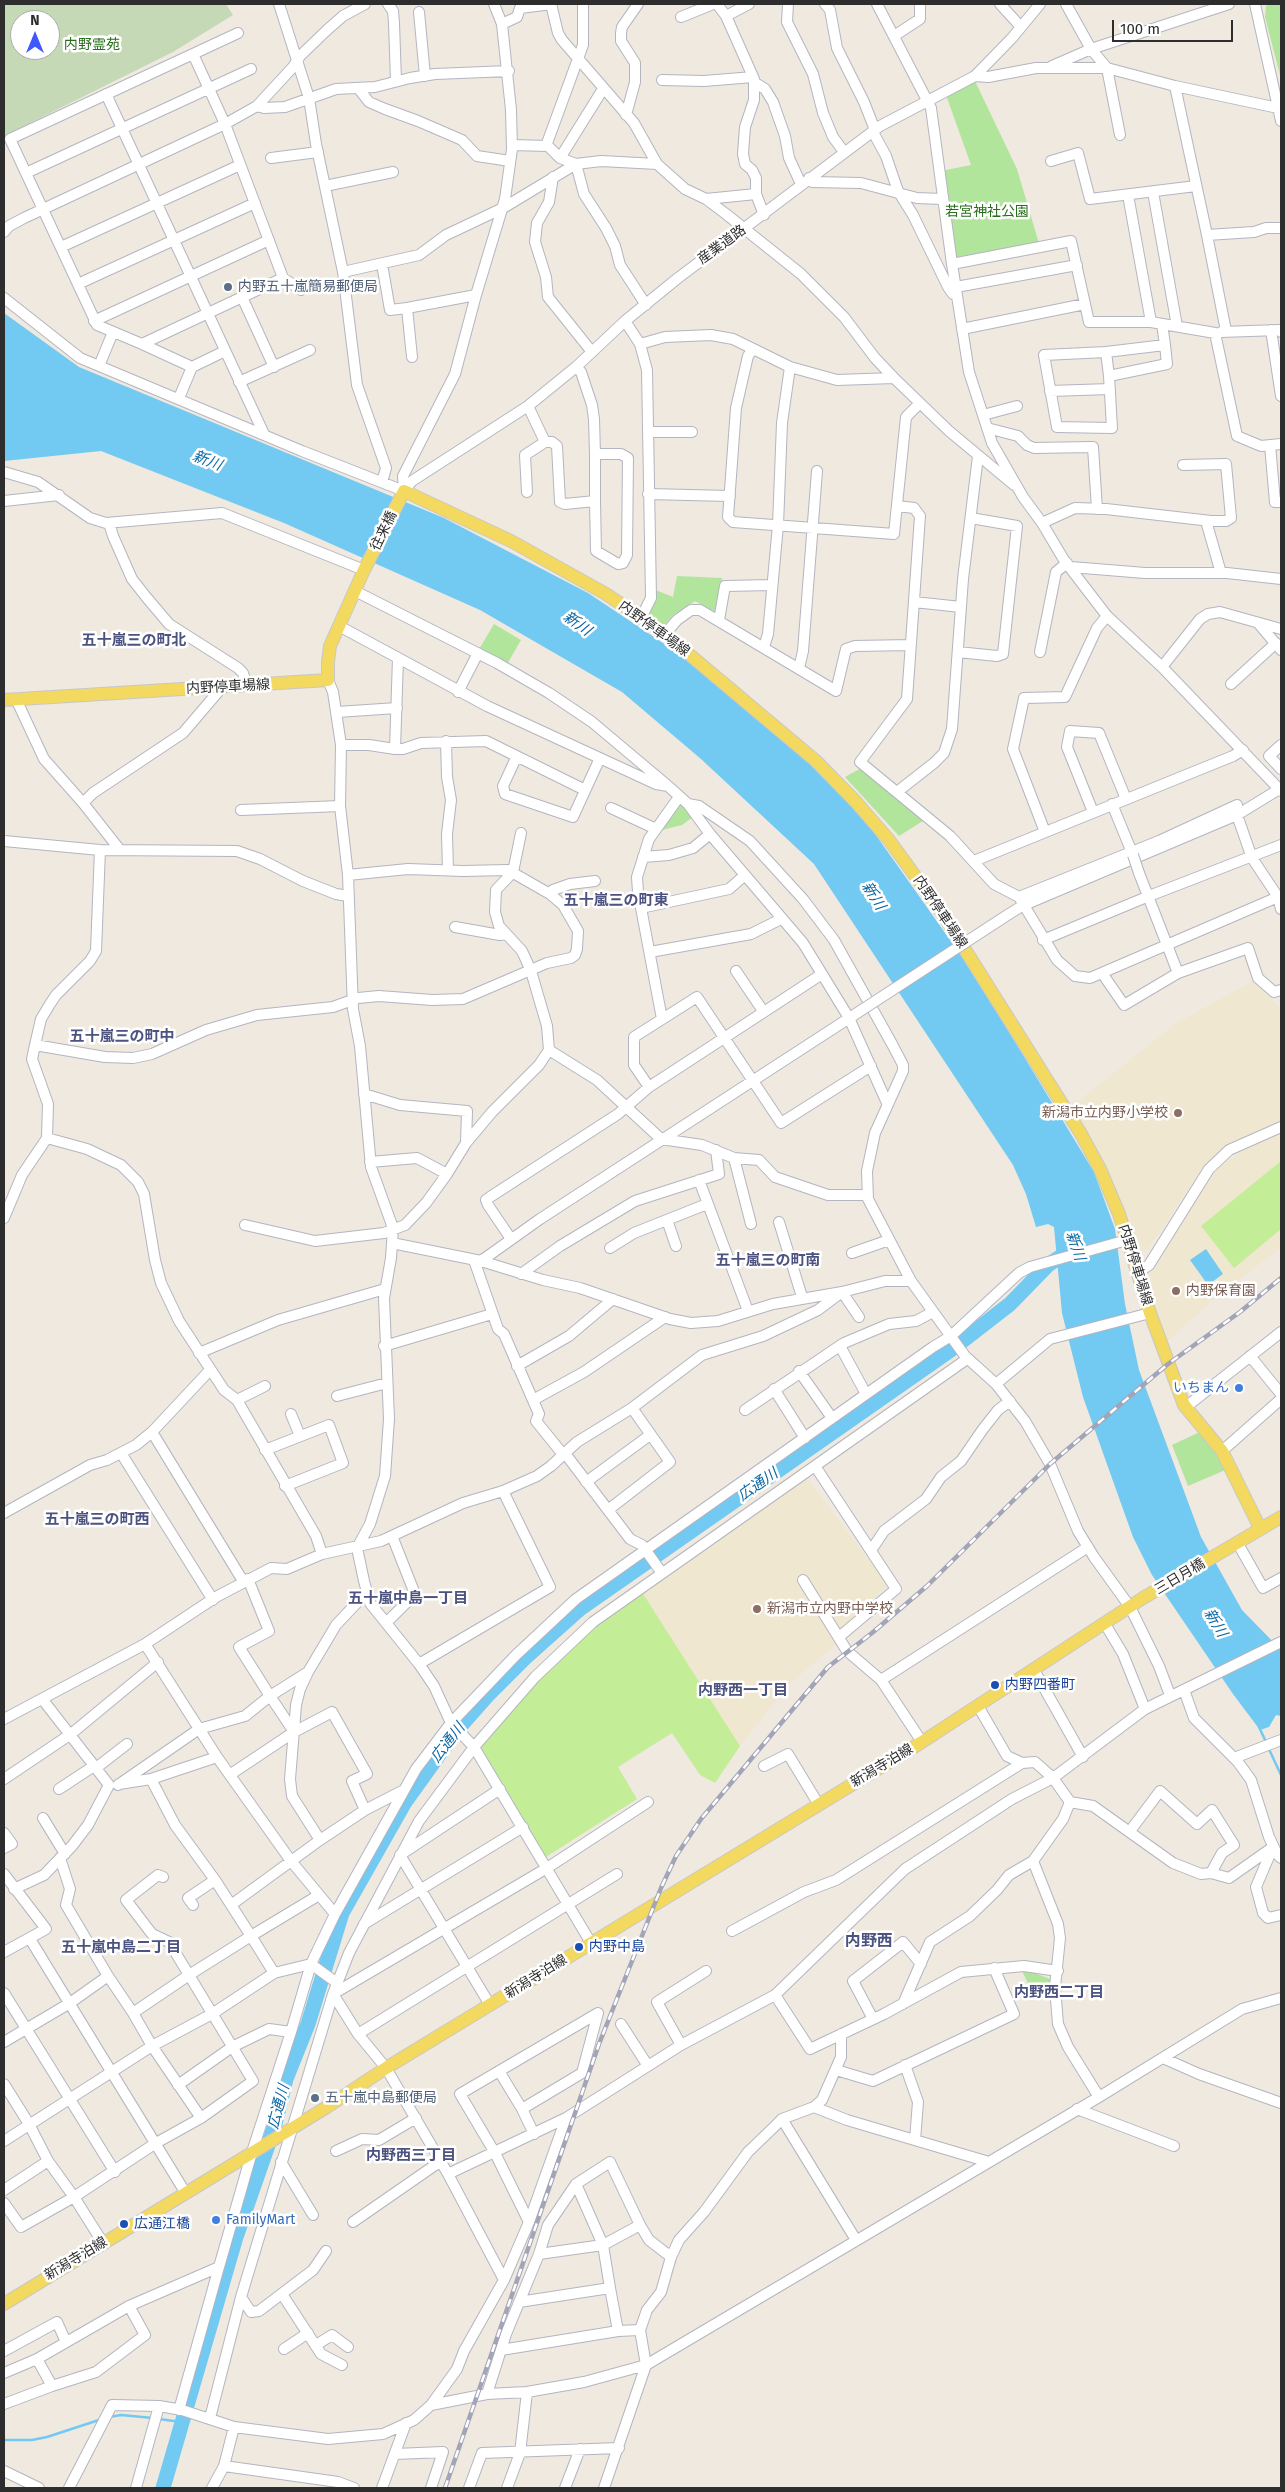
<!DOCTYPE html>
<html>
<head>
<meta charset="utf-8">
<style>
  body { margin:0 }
  #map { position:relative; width:1285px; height:2492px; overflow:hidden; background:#efe9e0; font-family:"Fira Sans",sans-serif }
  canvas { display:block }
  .frame { position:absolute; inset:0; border:5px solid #2d2d2d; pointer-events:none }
  .north { position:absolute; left:10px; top:10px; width:50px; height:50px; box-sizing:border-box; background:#fff; border:1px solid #ababab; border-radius:50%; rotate:0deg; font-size:14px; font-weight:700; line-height:20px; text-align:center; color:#2d2d2d }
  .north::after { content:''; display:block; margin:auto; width:18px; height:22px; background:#3f58fd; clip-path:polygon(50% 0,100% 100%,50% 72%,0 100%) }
  .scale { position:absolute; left:1112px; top:20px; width:121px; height:22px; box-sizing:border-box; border:2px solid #2d2d2d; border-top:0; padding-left:6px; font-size:15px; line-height:18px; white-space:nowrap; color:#2d2d2d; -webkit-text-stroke:4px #fff; paint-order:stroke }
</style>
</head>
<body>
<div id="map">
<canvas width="1285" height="2492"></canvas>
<div class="frame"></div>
<div class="north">N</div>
<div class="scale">100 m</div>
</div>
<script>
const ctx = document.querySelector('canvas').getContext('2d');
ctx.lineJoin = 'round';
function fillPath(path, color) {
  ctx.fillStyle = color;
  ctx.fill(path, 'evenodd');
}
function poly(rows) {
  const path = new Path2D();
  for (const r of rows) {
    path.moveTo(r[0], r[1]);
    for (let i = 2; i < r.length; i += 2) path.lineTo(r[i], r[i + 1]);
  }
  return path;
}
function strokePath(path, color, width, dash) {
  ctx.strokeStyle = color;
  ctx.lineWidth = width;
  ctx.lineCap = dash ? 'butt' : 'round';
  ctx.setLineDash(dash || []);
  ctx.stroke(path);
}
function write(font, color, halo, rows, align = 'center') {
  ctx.font = font + ' "Fira Sans","Noto Sans JP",sans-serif';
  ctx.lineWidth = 5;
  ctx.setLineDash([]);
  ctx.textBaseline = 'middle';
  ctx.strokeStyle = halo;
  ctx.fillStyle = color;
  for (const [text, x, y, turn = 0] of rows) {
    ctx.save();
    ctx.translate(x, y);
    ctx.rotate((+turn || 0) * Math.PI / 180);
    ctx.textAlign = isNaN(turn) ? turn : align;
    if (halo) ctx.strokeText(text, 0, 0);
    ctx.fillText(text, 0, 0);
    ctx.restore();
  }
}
fillPath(poly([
  [1253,981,1281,1009,1281,1120,1234,1142,1206,1163,1149,1248,1140,1253,1121,1202,1071,1107,1175,1024],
  [1281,1134,1281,1247,1211,1302,1170,1234,1218,1168,1242,1150],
  [1170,1235,1210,1303,1166,1343,1144,1279],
  [804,1474,888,1585,840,1629,846,1636,788,1685,740,1746,640,1589]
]), '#f0e7d0');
fillPath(poly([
  [1270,4,1281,4,1281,79,1265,17,1266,6],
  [974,79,1017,169,1040,247,950,259,941,171,971,165,946,95],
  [677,576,722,578,719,607,714,611,695,601,673,615,661,629,644,617,653,589,673,597],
  [494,624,521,640,506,666,478,651],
  [863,767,926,819,899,836,845,777],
  [681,801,693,817,682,825,658,831],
  [1204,1430,1230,1468,1188,1486,1172,1445],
  [1024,1969,1050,1979,1052,1986,1033,1994,1023,1973]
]), '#b1e59c');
fillPath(poly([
  [4,4,226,4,233,15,173,52,4,136],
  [20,20,50,20,50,50,20,50]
]), '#c6d9b7');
fillPath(poly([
  [1281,1161,1281,1229,1234,1268,1201,1226],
  [640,1589,740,1746,715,1783,700,1775,672,1733,618,1767,637,1799,546,1857,479,1747,569,1645]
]), '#c4ed98');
fillPath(poly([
  [4,313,79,367,444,518,588,593,675,651,844,790,972,971,1094,1172,1115,1229,1125,1304,1139,1370,1201,1537,1242,1610,1281,1650,1281,1716,1276,1715,1269,1727,1260,1730,1233,1694,1152,1575,1133,1537,1083,1397,1062,1313,1054,1227,1048,1224,1036,1227,1026,1194,1013,1165,814,864,701,759,622,692,480,610,284,523,101,451,4,461],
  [1206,1249,1223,1274,1208,1285,1190,1260]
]), '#72c9f1');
strokePath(poly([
  [1259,1727,1266,1742],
  [1268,1747,1281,1775],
  [109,2417,121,2415,153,2418],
  [159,2419,181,2422],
  [4,2440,32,2440,47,2437,102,2419]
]), '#72c9f1', 2.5);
strokePath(poly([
  [163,2488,236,2237,274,2128,286,2079,308,2024,342,1913,405,1802,456,1731,487,1696,525,1658,581,1608,952,1349,1010,1304,1048,1265,1060,1257]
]), '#72c9f1', 15);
const minor = poly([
  [279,4,309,98,316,144,343,272,357,385,386,468,382,482],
  [388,4,393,11,394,23,396,81],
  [551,4,558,33,562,40,634,123,657,164],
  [717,4,726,16,754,79,754,100,745,127,743,154,745,164,752,170,756,178,756,194,764,215],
  [788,4,787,22,813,74,823,113,833,137,844,152],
  [825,4,830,10,837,48,864,102,875,130],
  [877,4,931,108,952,264,969,372,992,443,1023,497,1042,523,1064,560,1107,616,1162,667,1281,791],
  [1000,4,1021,27],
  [1066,4,1091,49,1107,68,1120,135],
  [1255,4,1281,121],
  [419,12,425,76],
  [726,16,749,4],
  [681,17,713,4],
  [502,24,517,17,520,8,552,4],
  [894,36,920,19,920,4],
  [193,54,238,33],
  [1052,66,1091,49,1229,4],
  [975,76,988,77,1036,68,1107,68,1175,86],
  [662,80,704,81,753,77],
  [754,82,765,89,773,102,785,136,789,158,801,184],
  [358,88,369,102,385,109,418,121,462,140,477,156,510,161],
  [106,94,264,434],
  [257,106,264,108,285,107,336,89,375,87,410,78,435,74,509,71],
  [626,115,635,82,635,63,621,41,621,33,622,27,638,4],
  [873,132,886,156,898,191,913,215,948,287,953,294,957,295],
  [512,145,548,146,560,158,576,164,584,194,606,228,615,246,620,265,646,305],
  [546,146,583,45,583,4],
  [271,158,318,152],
  [560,158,603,89],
  [1051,161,1078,153,1090,199,1196,186],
  [26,173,251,69],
  [553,177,549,202,537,223,535,242,546,277,548,297,592,352],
  [809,178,812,182,861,183,917,198,942,199],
  [325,186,393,172],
  [1153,192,1177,326],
  [1128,195,1151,322],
  [706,199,756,194],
  [4,232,9,226,24,218,225,124,257,106,293,67,300,56,327,30,343,16,365,4],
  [1207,235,1175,86,1278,108],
  [61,247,240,165],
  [382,264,390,310,407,308,412,357],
  [952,264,1071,241,1089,322,1151,322,1215,333,1237,436,1261,446,1281,444],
  [343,272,419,255,446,235,503,208,576,164,601,161,657,164,685,189,706,199,726,214,801,274,844,317,875,358,894,378,949,431,1014,485],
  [283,278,142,344,97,325,10,139,193,54,225,124,283,278,301,290],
  [78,284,255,203],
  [956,287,1077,265],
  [242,297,274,367],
  [4,298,80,358,302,451,404,491],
  [407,308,476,295],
  [94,321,269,240],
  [625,321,640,344,647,370,651,598,641,618],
  [1162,324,1165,345,1167,364,1109,376,1112,428,1057,427,1044,355,1106,352,1165,345],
  [962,329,1085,304],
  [1271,330,1281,396],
  [1226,331,1207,235,1254,232,1266,228,1281,228],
  [1221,332,1279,330,1281,332],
  [142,344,192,367],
  [640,344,665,337,711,335,733,339,790,367,837,380,894,378],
  [752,350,748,356,736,408,728,517,733,522,894,534,906,417,920,403],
  [1106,352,1109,376],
  [99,366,113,332],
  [576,367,581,372,592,405,594,419,595,454,595,501,596,551,618,564,623,563,627,555,628,458,621,454,595,454],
  [239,382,310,350],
  [1050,391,1110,389],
  [179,398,192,367,225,351],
  [528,406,545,442,552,442,557,446,560,502,565,504,595,501],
  [983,415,1017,406],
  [987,428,1018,436,1027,445,1034,448,1093,447,1097,509],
  [649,432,692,432],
  [1270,445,1275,502,1281,502],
  [4,472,38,482,90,518,106,523,222,513,364,570],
  [404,491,412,481,528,406,576,367,625,321,678,278,880,126,975,76,1012,38,1040,4],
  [404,491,403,476,455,374,476,295,505,199,512,149,511,110,502,24,494,4],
  [527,492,525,455,545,442],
  [648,494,730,496],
  [4,501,59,495],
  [897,506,914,508,920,516,907,699,860,762,950,836,994,884,1019,897,1057,960,1075,976,1090,978,1278,897],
  [1206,521,1221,573],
  [109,523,113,536,132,579,147,598,169,624,238,668,243,673,247,686],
  [1042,523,1075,508,1106,509,1211,521,1226,521,1231,518,1226,464,1183,465],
  [1071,567,1145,573,1227,573,1281,579],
  [355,591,497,663,549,693,592,722,667,785],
  [914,602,961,607],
  [719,620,725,586,772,585],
  [1259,624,1281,650],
  [339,626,487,706,656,784,668,786,688,804,710,834,803,943,849,1018,887,1103],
  [665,634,677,620,691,610,700,610,836,691,846,649,855,646,911,645],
  [764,647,768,634,778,525,782,423,790,367],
  [958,652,997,656,1003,654,1017,526,971,518],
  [1040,652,1056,572,1067,563],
  [1162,667,1200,619,1208,614,1220,612,1281,629],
  [799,668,803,651,817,471],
  [328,680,333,692,341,745,340,806,348,875,353,1009,360,1046,371,1167,393,1228,391,1258,384,1298,389,1419,385,1476,370,1524,357,1548,364,1581,370,1603,419,1664,434,1686,451,1723,474,1747,591,1943],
  [1231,684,1276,643],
  [458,692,478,653],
  [16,699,44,759,83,803,120,850],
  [337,712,397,708],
  [446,741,447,777,451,800,447,834,448,870],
  [341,745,369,745,395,749,403,749,421,743,486,741,585,790],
  [1281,745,1269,756,1281,769],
  [395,749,398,658],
  [516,758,503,786,505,794,573,817,600,758],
  [897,792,934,763,944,753,952,729,963,579,978,456],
  [83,803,93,793,183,733,218,692,219,686],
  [688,804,699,806,750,841,803,899,834,940,892,1044,903,1065,903,1071,875,1133,867,1171,868,1199,911,1281,965,1356,996,1384,1025,1421,1050,1464,1078,1531,1094,1557,1130,1607,1159,1666,1170,1695],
  [1112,804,1133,855],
  [611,808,656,829],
  [241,810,340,806],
  [1093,812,1067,747,1070,731,1099,733,1126,799],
  [1237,815,1252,858,1278,897,1281,909],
  [1045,832,1013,749,1024,698,1065,697,1097,628,1107,616],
  [521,833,513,872,496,890,495,912,499,926,522,951,531,971,547,1026,549,1050,597,1080,661,1139,702,1145,734,1158,759,1160,775,1177,828,1195,866,1195],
  [4,841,100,850,237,851,260,859,303,881,336,894,348,896],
  [643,857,669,855,693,848,710,834],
  [974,861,1233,756,1243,750],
  [550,894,553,890,570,884,595,881],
  [1019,897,1159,841,1237,805],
  [641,908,729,889,745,875],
  [1009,914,1022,906,1237,815,1281,788],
  [455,927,500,935,505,934],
  [1043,940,1149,896,1281,845],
  [650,952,751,934,781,919],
  [736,971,763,1011],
  [1102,973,1124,1005,1178,973,1139,873],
  [1178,973,1248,948,1258,978,1274,992,1281,990],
  [662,1019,638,892,637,877,649,839,679,797],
  [35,1045,105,1057,133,1058,152,1054,206,1030,257,1015,333,1007,358,998,379,996,432,1000,463,999,547,963,571,958,575,955,577,949,578,931,563,905,550,894,508,870,463,871,408,869,348,875],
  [649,1087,634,1065,634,1037,697,997,781,1123,871,1066],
  [364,1094,400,1105,467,1111,466,1143,447,1174,417,1158,370,1162],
  [47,1138,87,1149,121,1165,138,1182,144,1194,155,1260,161,1283,179,1321,224,1390,237,1400,316,1536,322,1554],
  [466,1143,492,1112,539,1065,549,1050],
  [734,1158,751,1224],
  [699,1180,748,1311],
  [4,1218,22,1175,47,1138,48,1104,32,1059,35,1045,41,1019,50,1004,56,995,90,961,96,951,100,850],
  [667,1220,676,1246],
  [779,1222,802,1297],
  [245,1225,315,1241,384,1233,405,1225,426,1203,447,1174],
  [511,1239,488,1205,486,1200,490,1197,618,1114,649,1087,822,974],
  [392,1243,481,1261,543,1280,580,1288,670,1319,691,1323,718,1321,773,1304,842,1292,885,1281,911,1281],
  [610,1248,634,1233,707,1204],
  [852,1253,889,1240],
  [474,1260,498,1329,504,1334,539,1414,536,1421,561,1452,567,1456,630,1539,642,1545,659,1569],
  [481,1261,540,1219,854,1015],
  [1137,1273,1149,1265,1209,1169,1229,1150,1281,1127],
  [521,1274,560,1246,635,1201,719,1174,716,1150],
  [842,1292,859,1317],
  [384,1346,492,1314],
  [840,1346,866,1394],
  [199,1353,278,1320,385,1289],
  [1250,1356,1281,1394],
  [517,1366,569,1336,613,1299],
  [799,1371,832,1418],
  [996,1384,1050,1339,1150,1313],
  [774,1389,805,1438],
  [337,1396,387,1383],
  [237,1400,265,1386],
  [533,1400,584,1372,665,1317],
  [1184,1405,1191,1403,1281,1332],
  [745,1410,844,1343,889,1324,916,1321,933,1312],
  [291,1414,300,1436],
  [152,1432,243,1581],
  [265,1450,329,1425,343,1463,285,1486],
  [1222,1451,1281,1399],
  [121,1453,213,1600],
  [815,1466,896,1589,839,1637],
  [586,1482,650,1435],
  [608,1510,670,1462,632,1408],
  [4,1513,90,1465,107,1460,136,1445,152,1432,210,1370],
  [1237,1542,1263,1588,1281,1578],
  [872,1549,884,1531,926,1499,941,1477,961,1461,983,1429,998,1410,1010,1401],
  [803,1580,847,1651,881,1680,922,1742],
  [386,1623,415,1594,392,1536],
  [1105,1624,1123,1654,1145,1709],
  [145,1644,217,1757,291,1861,335,1914],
  [419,1664,550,1587,503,1491],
  [1034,1670,1083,1757],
  [881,1680,1088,1547],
  [1184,1690,1194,1718,1238,1762,1251,1780,1269,1837,1277,1854,1281,1858],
  [43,1700,109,1785],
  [978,1706,1007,1756,1022,1763,1035,1762,1053,1778,1070,1802,1093,1806,1173,1863,1201,1874,1211,1873,1229,1878,1273,1847,1256,1887,1263,1913,1268,1918,1281,1915],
  [4,1719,145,1644,216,1597,271,1568,287,1569,322,1554,381,1541,463,1503,503,1491,537,1476,551,1466,577,1442,632,1408,702,1355,763,1336,818,1310,842,1292],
  [294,1732,270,1696,308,1672],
  [1234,1758,1281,1740],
  [764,1766,788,1754,819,1805],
  [96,1768,127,1744],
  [231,1774,294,1732,332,1712,367,1774,352,1781,365,1810,402,1791],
  [4,1779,71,1734,158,1662],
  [151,1779,175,1825,215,1880],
  [119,1784,151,1779,217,1757],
  [118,1785,199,1729,245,1716,270,1696,239,1647,269,1631,248,1579],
  [59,1789,94,1766],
  [1070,1802,1063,1819,1033,1861,1058,1924,1060,1938,1055,1987,1058,2024,1068,2047,1099,2097],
  [43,1818,65,1854],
  [1130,1831,1160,1791,1197,1824,1212,1810,1234,1845,1222,1853,1211,1873],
  [4,1833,12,1844,4,1848],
  [320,1840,365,1810],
  [60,1858,70,1889,66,1905,108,1976],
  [4,1874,46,1929,4,1952],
  [14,1889,44,1875,72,1846,88,1825,109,1785],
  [193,1905,188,1898,215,1880,251,1936,189,1975,253,2081,201,2118],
  [231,1905,320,1840,292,1796,290,1779,296,1705,300,1689,308,1672,336,1625,367,1592],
  [364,1924,523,1827],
  [732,1931,804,1892,836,1880,1022,1763],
  [30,1939,185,2192],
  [274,1973,251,1936,319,1895],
  [4,1993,115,2172],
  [775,1995,810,2049,884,2014,961,1972,1024,1966,1058,1971],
  [903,2004,930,1942,970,1916,997,1890,1009,1875,1033,1861],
  [490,2005,400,1855,500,1789],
  [873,2019,853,1981,903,1942,921,1964],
  [621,2024,648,2066],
  [358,2034,617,1874],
  [4,2042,70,2003,108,1976,133,2013,189,1975,169,1942,152,1934,126,1900,158,1875,163,1877],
  [681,2045,657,2002,706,1971],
  [1163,2058,1199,2074,1281,2103],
  [905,2065,918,2102,915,2140],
  [836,2070,873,2081,1014,2014,994,1968],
  [499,2071,522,2109,582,2073,598,2013,460,2094,495,2153,529,2222],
  [4,2084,29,2124,48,2161,4,2190],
  [178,2085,232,2047,269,2029,291,2032,311,1964,337,1983],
  [814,2107,847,2120,989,2162],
  [522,2109,534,2134],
  [1077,2109,1174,2146],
  [782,2119,856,2240],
  [4,2141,152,2046,212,2014,274,1973,311,1964,335,1914,416,1769,451,1723,516,1655,576,1599,933,1347,951,1336,1019,1273,1030,1267,1127,1240],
  [336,2151,362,2139,379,2140,416,2118],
  [48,2161,74,2197,103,2243],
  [281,2162,313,2215],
  [448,2174,566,2118,681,2045,775,1995,905,1869,1012,1799,1053,1778,1145,1709,1281,1642],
  [4,2203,21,2227,74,2197,156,2143,201,2118,152,2046,133,2013],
  [353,2222,441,2161],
  [640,2225,649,2240,671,2257],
  [539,2254,603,2245,576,2184],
  [219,2267,252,2152,291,2032],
  [504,2280,448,2174,386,2068,358,2034,333,1994,349,1953,419,1821,474,1747,535,1677,593,1622,967,1359],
  [282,2294,321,2354,342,2365],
  [241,2297,251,2312,259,2311,313,2270,326,2251],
  [519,2302,610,2288],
  [316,2345,332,2335,348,2347],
  [284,2349,308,2333],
  [501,2350,618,2331],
  [4,2351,57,2322,66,2342],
  [37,2359,52,2386,96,2372,145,2335,129,2306],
  [4,2373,37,2359,129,2306,219,2267,179,2410],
  [487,2394,506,2334,539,2254,548,2225,576,2184,610,2162,640,2225,603,2245,610,2288,618,2331,640,2330],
  [4,2404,52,2386],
  [431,2405,487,2394,527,2392,584,2382,646,2365,1099,2097,1242,2009,1281,1998],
  [210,2418,241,2297,333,1994,547,1868,648,1802],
  [395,2454,443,2452,431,2488],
  [224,2466,338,2482,354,2488],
  [4,2471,39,2488],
  [69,2488,112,2405,159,2406,182,2410,234,2427,328,2439,383,2434,414,2420,431,2405,457,2369,464,2351,504,2280,529,2222,566,2118],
  [136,2488,159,2406],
  [212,2488,224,2466,234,2427],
  [382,2488,406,2423],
  [469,2488,482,2453,619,2448],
  [507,2488,520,2453,527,2392],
  [565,2488,580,2449],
  [604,2488,646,2365,640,2330,647,2310,661,2292,671,2257,679,2240,704,2212,748,2152,774,2127,782,2119,814,2107,822,2100,841,2057,841,2034]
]);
const major = poly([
  [4,700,328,680,328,662,330,646,364,570,404,491,511,541,606,594,665,634,816,761,856,802,889,840,942,913,1081,1134,1100,1169,1119,1214,1150,1313,1184,1405,1222,1451,1260,1528],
  [4,2304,327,2107,386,2068,922,1742,1143,1598,1281,1517]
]);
strokePath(minor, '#b3b5c1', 12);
strokePath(major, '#c8c8c8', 14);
strokePath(minor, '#fff', 10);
strokePath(major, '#f3d960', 12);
const rail = poly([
  [445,2488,599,2044,661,1888,676,1856,701,1819,828,1667,872,1633,927,1586,1050,1464,1168,1364,1240,1312,1281,1278]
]);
strokePath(rail, '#a2a4b8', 4.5);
strokePath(rail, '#fff', 2.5, [8]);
const minorBridge = poly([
  [1133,855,1139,873],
  [854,1015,1009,914]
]);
strokePath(minorBridge, '#b3b5c1', 12, []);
strokePath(minorBridge, '#fff', 10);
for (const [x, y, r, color] of [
  [228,287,5,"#5c6f8a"],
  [1178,1113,5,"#8d6e63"],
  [1176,1291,5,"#8d6e63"],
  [1239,1388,5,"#3f7fe0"],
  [757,1609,5,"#8d6e63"],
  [995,1685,5,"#1a4fb4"],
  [579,1947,5,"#1a4fb4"],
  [315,2098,5,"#5c6f8a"],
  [216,2220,5,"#3f7fe0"],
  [124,2224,5,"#1a4fb4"]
]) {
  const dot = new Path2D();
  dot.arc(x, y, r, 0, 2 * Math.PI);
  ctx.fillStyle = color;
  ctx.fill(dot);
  strokePath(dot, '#fff', 2);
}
write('14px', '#276e1a', '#fff', [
  ["内野霊苑",92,45],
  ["若宮神社公園",987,212]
]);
write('14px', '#2d2d2d', '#fff', [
  ["産業道路",722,245,-36],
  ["往来橋",384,531,-64],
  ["内野停車場線",654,629,36],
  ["内野停車場線",228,687,-3],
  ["内野停車場線",940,912,56],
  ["内野停車場線",1135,1265,73],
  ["三日月橋",1180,1577,-31],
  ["新潟寺泊線",882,1766,-31],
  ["新潟寺泊線",536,1977,-32],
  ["新潟寺泊線",76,2259,-31]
]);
write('14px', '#4e5e75', '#fff', [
  ["内野五十嵐簡易郵便局",238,287],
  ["五十嵐中島郵便局",325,2098]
], 'left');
write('14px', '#785e54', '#fff', [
  ["新潟市立内野小学校",1168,1113,"right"],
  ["内野保育園",1186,1291],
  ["新潟市立内野中学校",767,1609]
], 'left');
write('14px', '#366cbe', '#fff', [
  ["いちまん",1229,1388],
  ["FamilyMart",226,2220,"left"]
], 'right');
write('14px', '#164399', '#fff', [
  ["内野四番町",1005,1685],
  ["内野中島",589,1947],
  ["広通江橋",134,2224]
], 'left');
write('italic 15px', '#0b67a3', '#fff', [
  ["新川",207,461,21],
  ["新川",577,624,35],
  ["新川",873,896,58],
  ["新川",1075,1246,71],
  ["広通川",758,1485,-35],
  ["新川",1215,1623,59],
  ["広通川",448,1743,-52],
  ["広通川",279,2107,-75]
]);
write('bold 15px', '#4c5380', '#fff', [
  ["五十嵐三の町北",134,641],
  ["五十嵐三の町東",616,901],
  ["五十嵐三の町中",122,1037],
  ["五十嵐三の町南",768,1261],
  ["五十嵐三の町西",97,1520],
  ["五十嵐中島一丁目",408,1599],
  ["内野西一丁目",743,1691],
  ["五十嵐中島二丁目",121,1948],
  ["内野西二丁目",1059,1993],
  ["内野西三丁目",411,2156]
]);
write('bold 16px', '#4c5380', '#fff', [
  ["内野西",869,1942]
]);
</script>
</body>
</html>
